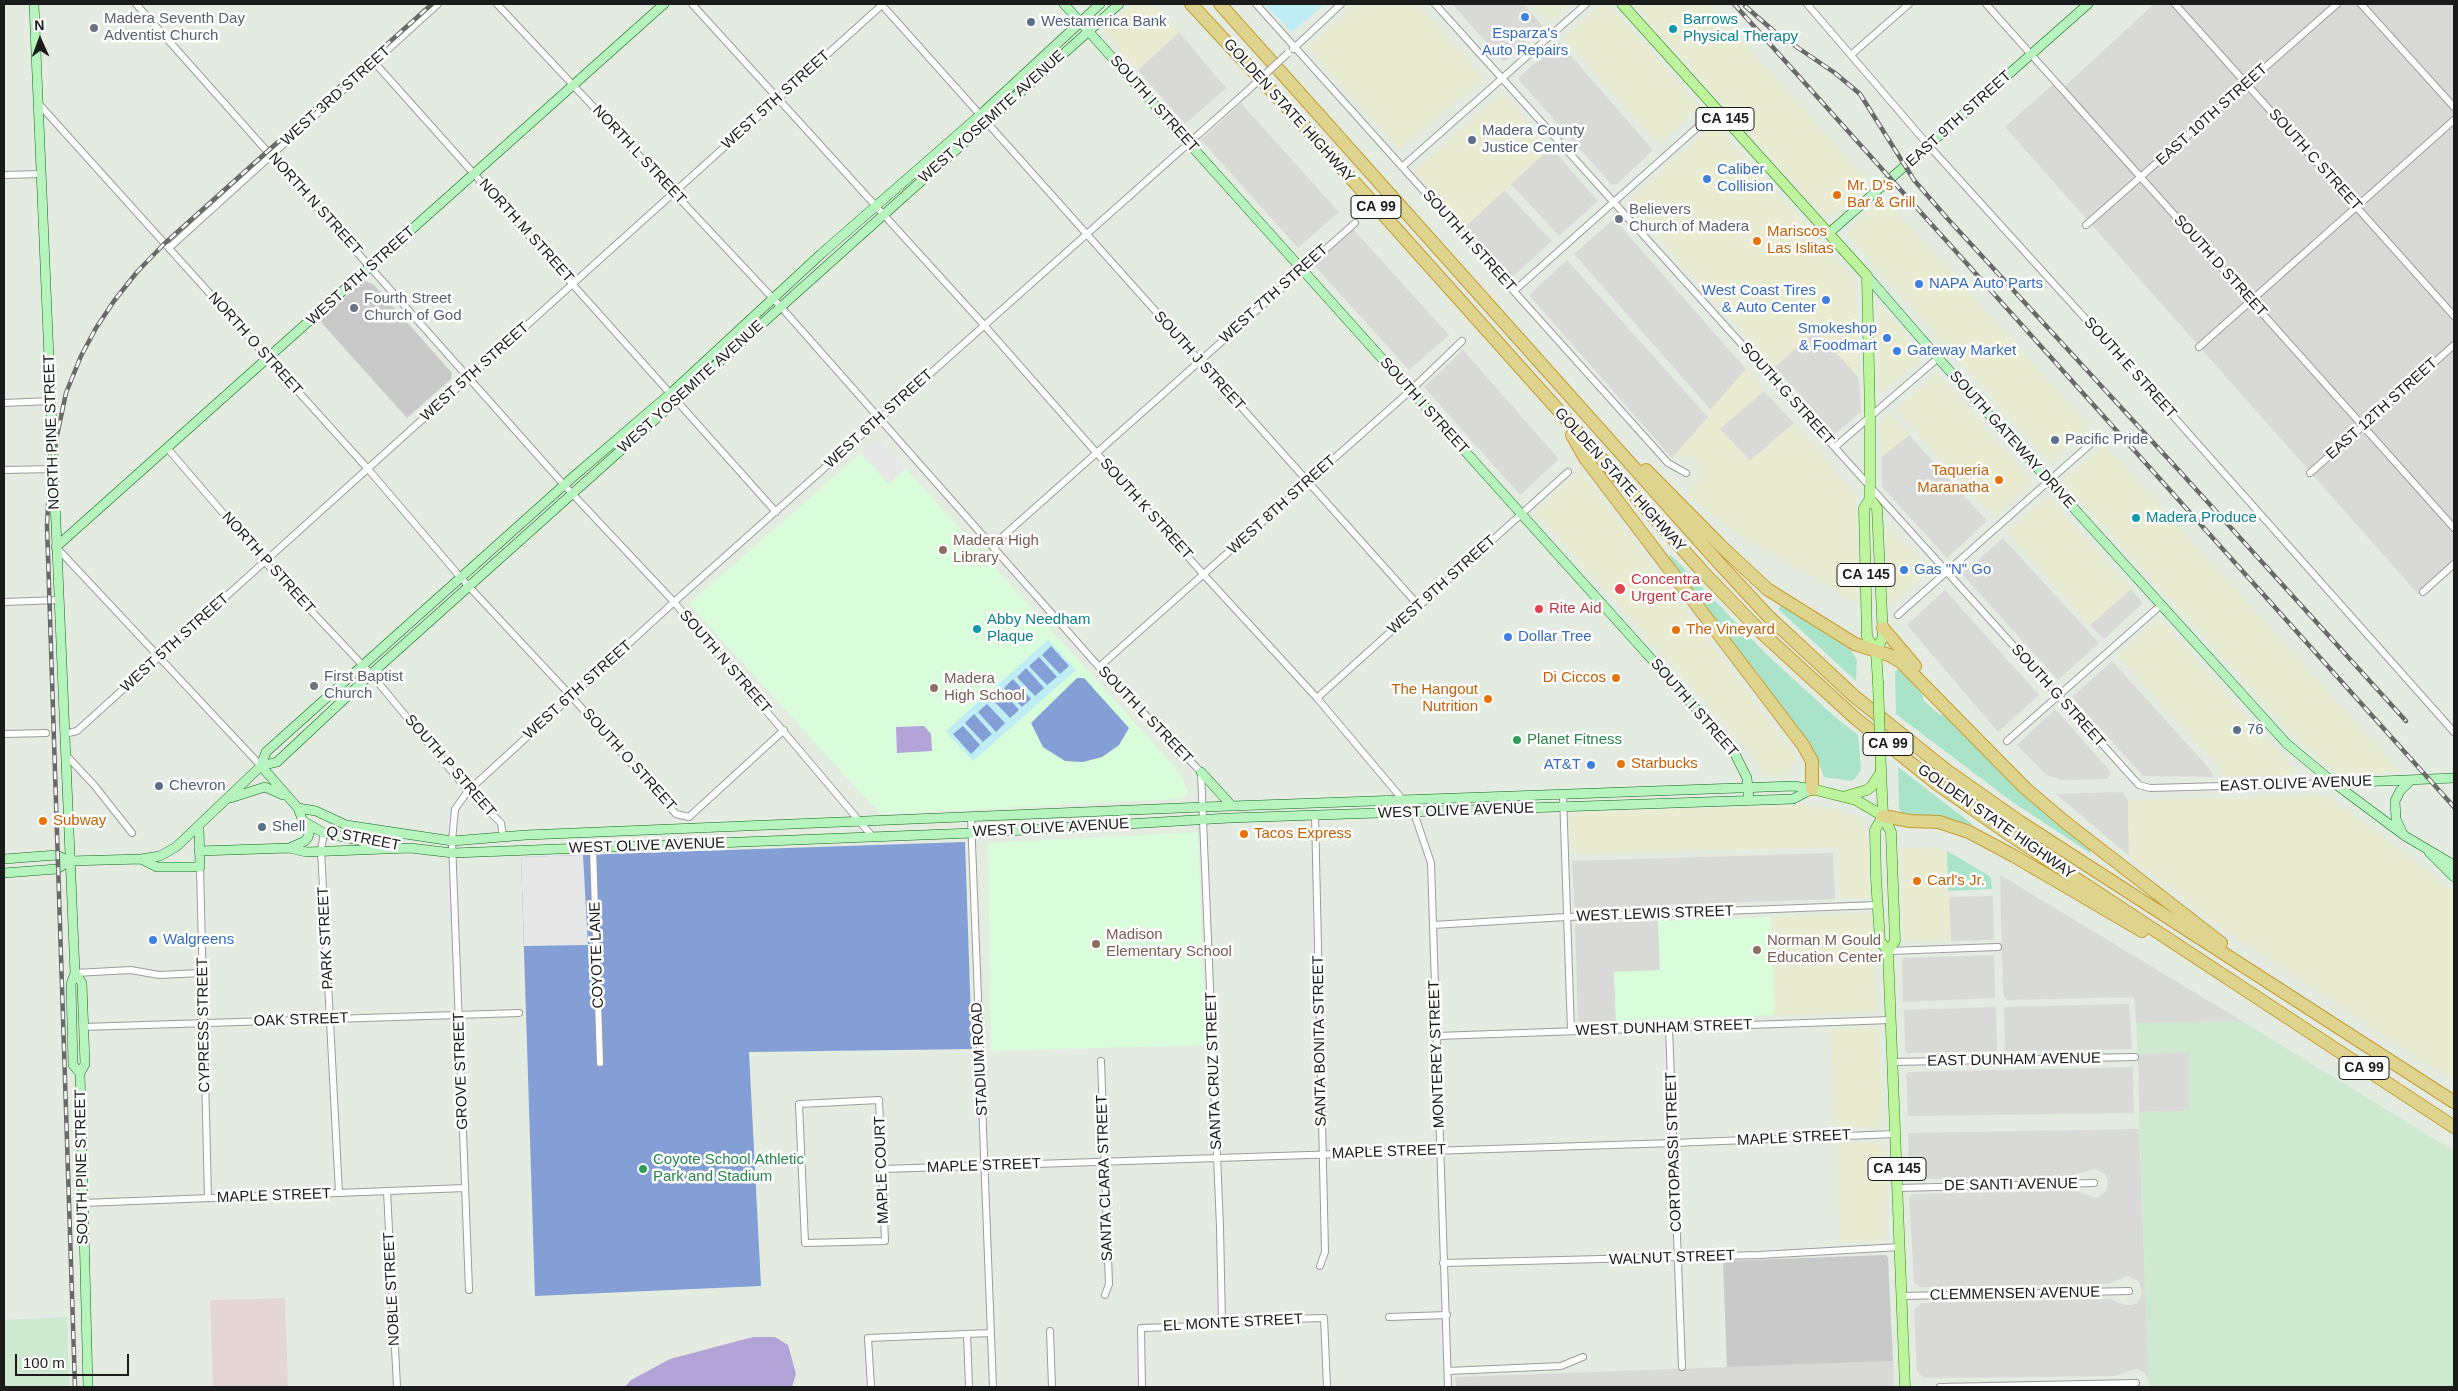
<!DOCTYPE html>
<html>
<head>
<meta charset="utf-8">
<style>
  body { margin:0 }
  #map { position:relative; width:2458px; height:1391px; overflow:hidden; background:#e4ece1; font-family:Arial,sans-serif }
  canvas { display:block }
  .frame { position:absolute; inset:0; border:5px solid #1b1b1b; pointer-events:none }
  .north { position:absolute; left:15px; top:15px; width:50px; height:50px; -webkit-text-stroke:4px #fff; paint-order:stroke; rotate:358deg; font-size:14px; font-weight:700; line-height:20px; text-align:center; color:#1b1b1b }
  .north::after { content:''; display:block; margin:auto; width:18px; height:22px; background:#1b1b1b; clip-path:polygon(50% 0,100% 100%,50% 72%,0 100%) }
  .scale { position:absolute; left:15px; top:1354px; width:114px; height:22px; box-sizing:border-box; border:2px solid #1b1b1b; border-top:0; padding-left:6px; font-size:15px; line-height:18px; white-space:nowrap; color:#1b1b1b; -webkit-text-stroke:4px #fff; paint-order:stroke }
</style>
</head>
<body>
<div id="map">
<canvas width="2458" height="1391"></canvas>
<div class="frame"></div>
<div class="north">N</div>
<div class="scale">100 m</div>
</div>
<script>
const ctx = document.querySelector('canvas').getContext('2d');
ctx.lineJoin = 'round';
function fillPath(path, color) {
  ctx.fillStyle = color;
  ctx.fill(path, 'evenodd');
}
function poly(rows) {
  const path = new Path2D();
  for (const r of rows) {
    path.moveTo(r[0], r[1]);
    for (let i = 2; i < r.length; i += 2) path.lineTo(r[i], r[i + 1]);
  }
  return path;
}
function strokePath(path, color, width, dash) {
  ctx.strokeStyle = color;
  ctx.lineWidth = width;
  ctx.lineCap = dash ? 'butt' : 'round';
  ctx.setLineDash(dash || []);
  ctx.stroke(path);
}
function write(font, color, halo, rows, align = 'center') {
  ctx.font = font + ' Arial,sans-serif';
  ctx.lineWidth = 5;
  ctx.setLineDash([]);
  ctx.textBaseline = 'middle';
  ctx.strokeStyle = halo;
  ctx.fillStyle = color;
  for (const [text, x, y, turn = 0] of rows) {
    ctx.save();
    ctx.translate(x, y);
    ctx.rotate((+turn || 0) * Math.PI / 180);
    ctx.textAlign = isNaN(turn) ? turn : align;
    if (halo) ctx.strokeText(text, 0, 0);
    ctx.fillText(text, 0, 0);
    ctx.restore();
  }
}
fillPath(poly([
  [1452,4,1523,4,1543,26,1504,62],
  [2154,4,2454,4,2454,562,2418,594,2005,127,2051,86,2065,86],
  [1179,32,1226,88,1185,124,1138,70],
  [1559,42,1653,150,1616,185,1611,184,1519,80,1519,77],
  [1241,103,1339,212,1298,248,1201,140],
  [1551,147,1598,201,1559,236,1511,184],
  [1504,190,1552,241,1512,277,1465,227],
  [1614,219,1746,369,1711,410,1574,254],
  [1353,229,1449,335,1409,370,1313,264],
  [1567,260,1708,417,1672,458,1529,295],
  [1816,329,1859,378,1861,412,1835,434,1775,367],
  [1463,350,1559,459,1520,495,1424,387],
  [1764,391,1794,423,1750,461,1719,428],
  [1909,435,1987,521,1947,558,1882,487,1882,456],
  [2003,538,2099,643,2058,680,1962,574],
  [2131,589,2143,603,2104,639,2090,625],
  [1945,590,2039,695,1998,732,1907,625],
  [2112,661,2210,769,2214,777,2143,776,2072,697],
  [2055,709,2111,772,2107,779,2061,780,2046,775,2017,745],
  [2122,792,2128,800,2129,856,2056,794],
  [1833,853,1835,899,1576,908,1574,905,1572,861],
  [2000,875,2242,1021,2136,1023,2134,997,2007,1000,2003,995],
  [1993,896,1994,940,1951,941,1948,897],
  [1658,921,1660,971,1614,972,1616,1021,1581,1022,1578,1020,1575,926,1578,924],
  [1994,955,1995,998,1903,1002,1902,960,1904,958],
  [2129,1004,2132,1049,2005,1051,2004,1007],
  [1996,1007,1997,1051,1907,1053,1905,1050,1904,1010],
  [2189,1052,2189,1111,2139,1112,2138,1054],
  [2133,1067,2134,1113,1908,1116,1906,1074,1908,1072],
  [2139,1129,2149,1380,2144,1372,2136,1369,2114,1376,1924,1378,1917,1372,1914,1310,1921,1303,2110,1299,2125,1305,2132,1305,2138,1303,2142,1292,2139,1281,2127,1276,2109,1284,1920,1287,1914,1282,1909,1197,1913,1194,2076,1191,2096,1198,2106,1191,2108,1180,2105,1174,2095,1169,2070,1176,1914,1179,1909,1176,1908,1133],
  [1893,1361,1894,1387,1456,1387,1455,1377]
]), '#d9d9d8');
fillPath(poly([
  [1131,4,1153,4,1179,32,1138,70,1103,30],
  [1358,4,1417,4,1482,78,1400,149,1308,47],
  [1534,4,1571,4,1550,22],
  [1602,4,1608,4,1699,106,1660,145,1564,37],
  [1634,4,1709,4,1870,184,1832,216,1825,217],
  [1502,94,1551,147,1465,227,1415,171],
  [1717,126,1853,278,1855,283,1859,378,1816,330,1775,367,1630,206,1630,200,1711,127],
  [1885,199,2089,426,2050,462,1846,233],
  [1878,307,1883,308,1922,355,1921,358,1885,391,1881,392,1879,389],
  [1746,369,1764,391,1720,429,1750,461,1794,423,1853,492,1856,499,1858,603,1728,528,1686,493,1701,479,1702,467,1693,457,1686,455,1672,458,1708,418,1709,412],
  [1937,373,2032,481,1994,516,1896,410],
  [1891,412,1909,435,1882,456,1881,422],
  [2105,445,2400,772,2342,774,2335,771,2301,743,2066,485,2066,478],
  [1580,471,1798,759,1787,775,1766,777,1749,750,1535,512],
  [2048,496,2131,589,2090,625,2008,532],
  [1887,526,1928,571,1889,607,1886,528],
  [2157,621,2162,621,2293,768,2295,773,2291,775,2223,777,2220,768,2118,656],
  [2323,795,2331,798,2398,848,2454,892,2454,1081,2219,926,2129,856,2128,800],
  [1805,805,1830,808,1859,818,1863,822,1868,846,1869,895,1867,898,1840,899,1838,847,1572,854,1570,820,1572,814,1578,812],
  [1938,847,1947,851,1951,941,1904,940,1900,848],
  [1868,914,1871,918,1877,1007,1874,1012,1774,1015,1771,917],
  [1876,1028,1879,1031,1883,1124,1882,1127,1835,1128,1831,1029],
  [1879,1142,1885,1149,1887,1234,1881,1241,1840,1242,1837,1143]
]), '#eaecd1');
fillPath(poly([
  [285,1298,288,1387,213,1387,210,1300]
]), '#e4d7d3');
fillPath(poly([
  [878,438,1180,773,1188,790,1188,794,1182,799,880,814,689,604],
  [1198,832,1206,1045,991,1051,988,843],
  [1771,917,1774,1015,1616,1021,1614,972,1660,970,1658,921]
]), '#d9fcdb');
fillPath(poly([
  [366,281,374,285,452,373,451,379,407,418,319,320,361,283],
  [1886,1255,1888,1258,1893,1361,1727,1367,1723,1261]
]), '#c9c9c9');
fillPath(poly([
  [2242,1021,2454,1151,2454,1387,2149,1387,2139,1112,2189,1111,2189,1052,2138,1054,2136,1023],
  [67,1317,69,1387,4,1387,4,1320]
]), '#cdead0');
fillPath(poly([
  [1671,555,1765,653,1835,717,1858,735,1861,770,1853,781,1824,777,1818,761,1772,699,1766,685,1757,672,1749,668,1666,559],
  [1782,605,1850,649,1857,660,1856,681,1778,609],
  [1899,668,1922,694,1924,701,1940,715,1949,716,2092,848,2090,853,2011,801,1896,714,1895,672],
  [1898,767,1972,824,1969,829,1904,815,1899,809],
  [1947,851,1988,875,1991,878,1992,889,1948,891]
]), '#a9e3ca');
fillPath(poly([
  [1264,4,1325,4,1292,32],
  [1048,640,1076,670,973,761,946,731]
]), '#bfedf4');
fillPath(poly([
  [1051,646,1069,666,1060,674,1042,655],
  [1039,657,1057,677,1047,685,1029,666],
  [1026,668,1044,688,1035,696,1017,677],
  [1077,678,1084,678,1129,728,1119,745,1102,757,1083,762,1065,761,1043,747,1031,723],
  [1013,679,1031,699,1022,707,1004,688],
  [1001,690,1019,710,1010,718,992,699],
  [987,704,1005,723,996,732,978,712],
  [974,714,992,734,983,742,965,723],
  [963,726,980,745,971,754,953,734],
  [965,842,972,1049,749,1052,761,1286,535,1296,521,857]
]), '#839fd6');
fillPath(poly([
  [878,438,905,469,889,484,861,453],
  [583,855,588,945,524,946,521,857]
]), '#e7e7e7');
fillPath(poly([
  [924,726,931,734,932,751,897,753,896,727],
  [753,1337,775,1337,788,1345,796,1374,792,1387,625,1387,631,1380,670,1359]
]), '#b2a4d7');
const street = poly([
  [136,4,564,485,674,602,872,836],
  [497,4,781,307,1099,667,1201,772,1220,1227,1222,1323],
  [692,4,984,325,1204,575,1317,698,1414,813,1431,863,1448,1387],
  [1256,4,1668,463,1686,473],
  [1435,4,2139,785,2150,788,2334,783],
  [1807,4,1929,146,2150,390,2454,732],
  [1986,4,2454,528],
  [2175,4,2454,316],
  [2361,4,2454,107],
  [882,5,1419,606],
  [1293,49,1341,4],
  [1852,54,1909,4],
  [374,62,776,512],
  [38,103,368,469,461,578,571,696,676,814,689,817,784,730],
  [1402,167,1586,4],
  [4,175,41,174],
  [2086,225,2337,4],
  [169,248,438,4],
  [1514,291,1717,110],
  [2199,347,2454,120],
  [4,403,50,401],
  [1835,447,1938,358],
  [168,449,265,562,371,674,468,791,501,823,503,837],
  [4,470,53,469],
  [2310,473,2454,345],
  [992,546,1355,223],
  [57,548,261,766],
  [2423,592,2454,564],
  [4,602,59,600],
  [1898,615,2095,440],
  [1099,667,1410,391,1462,341],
  [1317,698,1568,472],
  [4,734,46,733],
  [64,734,77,731,109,702,883,4],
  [2007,741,2161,605],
  [65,754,94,785,132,833],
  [1563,795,1571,1031],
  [1315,814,1325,1252,1320,1266],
  [971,817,993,1387],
  [324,833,321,850,339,1193],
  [593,848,600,1063],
  [200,867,208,1198],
  [1433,925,1566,917,1878,905],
  [1888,951,1998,947],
  [75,973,131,970,159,975,202,973],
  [83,1027,519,1013],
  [1669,1028,1682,1367],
  [1437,1036,1891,1020],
  [1101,1061,1109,1284,1105,1295],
  [1893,1062,2135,1057],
  [879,1100,885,1241,805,1243,799,1104,879,1100],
  [883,1169,1673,1143,1895,1134],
  [1898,1188,2094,1183],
  [387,1191,397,1387],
  [83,1203,465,1188],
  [1443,1263,1759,1255,1900,1247],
  [469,1290,452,841,455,809,468,791,674,602,1245,93],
  [1902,1296,2129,1291],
  [1389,1317,1447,1315],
  [1050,1331,1052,1387],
  [967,1334,969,1387],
  [1448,1371,1561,1366,1583,1357],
  [871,1387,868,1338,991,1333],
  [1142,1387,1141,1328,1202,1326,1247,1320,1324,1318,1327,1387],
  [1940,1387,2136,1383]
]);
const secondary = poly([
  [34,4,75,973,71,984,73,1065,80,1073,88,1387],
  [1064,4,1733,750,1747,778,1749,800],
  [1829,233,2088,4],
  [1867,276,1938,358,2287,744,2334,783,2405,836,2454,865],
  [56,547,664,4],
  [261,766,266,752,573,477,671,393,821,254,979,116,1100,4],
  [261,766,298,808,303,821,324,833,384,845],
  [1201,772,1232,806],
  [2334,783,2454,778],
  [230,798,265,787,283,795],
  [298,808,316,811,346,825,452,841,526,835,1204,807,1794,786,1812,789],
  [2402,832,2396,819,2395,801,2400,791,2411,780],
  [289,848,305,841,308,837,311,826],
  [199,851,289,848,306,852,410,848,453,853,690,844,973,833,1229,818,1793,799,1812,789],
  [2429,852,2454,877],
  [4,859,57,855,69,861,141,859,160,856,176,847,261,766,277,762,371,674,1119,4],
  [141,859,157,867,200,867,199,827],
  [4,873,57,869,69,861],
  [75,973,82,983,85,1064,80,1073]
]);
const primary = poly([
  [1622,4,1867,276,1870,417,1870,499,1864,508,1867,637,1876,651,1878,682],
  [1870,499,1877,508,1883,637,1876,651],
  [1881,771,1883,816,1891,832,1895,941,1888,951,1905,1387],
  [1812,789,1856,800,1883,816],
  [1846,796,1867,790,1872,786,1881,772],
  [1883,816,1875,830,1876,878,1880,941,1888,951]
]);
const highway = poly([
  [1191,4,1306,128,1703,572,1761,632,1855,718,1937,784,2010,835,2454,1127],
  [1220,4,1719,563,1768,616,1854,696,1946,770,2020,822,2454,1102],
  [1572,435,1585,458,1803,745,1812,761,1812,789],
  [1646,470,1721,546,1767,589,1855,644,1889,655,1901,662,2025,788,2065,822,2221,943],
  [1883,628,1915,666],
  [1883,816,1910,821,1939,822,1969,832,2014,856,2142,931]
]);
strokePath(street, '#9c9c9c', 8);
strokePath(secondary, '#0c681b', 10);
strokePath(primary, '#2d870a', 11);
strokePath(highway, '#c89b30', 14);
strokePath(street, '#fff', 6);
strokePath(secondary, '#b7f4bd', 9);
strokePath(primary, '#bef49d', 10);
strokePath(highway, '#dfd48d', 12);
const rail = poly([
  [1734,4,2454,807],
  [1745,6,1776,33,1835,73,1860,94,1914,180,1947,218,2184,476,2406,721],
  [75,1387,47,525,50,469,66,393,81,356,96,328,114,301,137,272,164,244,432,4]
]);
strokePath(rail, '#696969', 4.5);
strokePath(rail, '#fff', 2.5, [8]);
const streetBridge = poly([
  [1245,93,1288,53]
]);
const primaryBridge = poly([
  [1878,682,1881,771]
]);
strokePath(streetBridge, '#9c9c9c', 8, []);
strokePath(primaryBridge, '#2d870a', 11, []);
strokePath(streetBridge, '#fff', 6);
strokePath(primaryBridge, '#bef49d', 10);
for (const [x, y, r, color] of [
  [1525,17,5,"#3f7fe0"],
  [1031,22,5,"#5c6f8a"],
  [94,28,5,"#6b7280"],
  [1673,29,5,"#0f9aa8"],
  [1472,140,5,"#5c6f8a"],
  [1707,179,5,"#3f7fe0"],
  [1837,195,5,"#e8710a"],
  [1619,219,5,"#6b7280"],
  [1757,241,5,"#e8710a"],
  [1919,284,5,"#3f7fe0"],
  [1826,300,5,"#3f7fe0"],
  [354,308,5,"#6b7280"],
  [1887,338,5,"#3f7fe0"],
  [1897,351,5,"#3f7fe0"],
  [2055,440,5,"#5c6f8a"],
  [1999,480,5,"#e8710a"],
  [2136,518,5,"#0f9aa8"],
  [943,550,5,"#8d6e63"],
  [1904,570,5,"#3f7fe0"],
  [1620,589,6,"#e0444e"],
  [1539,609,5,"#e0444e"],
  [977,629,5,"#0f9aa8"],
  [1676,630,5,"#e8710a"],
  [1508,637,5,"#3f7fe0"],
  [1616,678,5,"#e8710a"],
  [314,686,5,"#6b7280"],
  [934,688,5,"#8d6e63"],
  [1488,699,5,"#e8710a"],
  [2237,730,5,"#5c6f8a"],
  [1517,740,5,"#2e9e5b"],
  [1621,764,5,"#e8710a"],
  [1591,765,5,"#3f7fe0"],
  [159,786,5,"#5c6f8a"],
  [43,821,5,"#e8710a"],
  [262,827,5,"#5c6f8a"],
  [1244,834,5,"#e8710a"],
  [1917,881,5,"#e8710a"],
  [153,940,5,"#3f7fe0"],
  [1096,944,5,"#8d6e63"],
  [1757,950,5,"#8d6e63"],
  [643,1169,5,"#2e9e5b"]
]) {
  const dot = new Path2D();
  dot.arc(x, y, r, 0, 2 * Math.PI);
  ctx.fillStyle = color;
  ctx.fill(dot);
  strokePath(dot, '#fff', 2);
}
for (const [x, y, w] of [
  [1725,119,58],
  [1376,207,50],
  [1866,575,58],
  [1888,744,50],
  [2364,1068,50],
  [1897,1169,58]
]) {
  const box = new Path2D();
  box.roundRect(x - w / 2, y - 11.5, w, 23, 4);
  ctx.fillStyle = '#fff';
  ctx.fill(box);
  strokePath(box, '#1b1b1b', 1);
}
write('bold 14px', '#1b1b1b', null, [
  ["CA 145",1725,119],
  ["CA 99",1376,207],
  ["CA 145",1866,575],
  ["CA 99",1888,744],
  ["CA 99",2364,1068],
  ["CA 145",1897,1169]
]);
write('15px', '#5b616d', '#fff', [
  ["Madera Seventh Day",104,19],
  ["Adventist Church",104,36],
  ["Believers",1629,210],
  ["Church of Madera",1629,227],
  ["Fourth Street",364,299],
  ["Church of God",364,316],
  ["First Baptist",324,677],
  ["Church",324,694]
], 'left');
write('15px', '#0d838f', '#fff', [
  ["Barrows",1683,20],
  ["Physical Therapy",1683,37],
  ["Madera Produce",2146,518],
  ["Abby Needham",987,620],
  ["Plaque",987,637]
], 'left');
write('15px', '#4e5e75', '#fff', [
  ["Westamerica Bank",1041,22],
  ["Madera County",1482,131],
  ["Justice Center",1482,148],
  ["Pacific Pride",2065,440],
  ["76",2247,730],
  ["Chevron",169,786],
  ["Shell",272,827]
], 'left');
write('15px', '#366cbe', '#fff', [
  ["Esparza's",1525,34,"center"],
  ["Auto Repairs",1525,51,"center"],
  ["Caliber",1717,170],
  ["Collision",1717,187],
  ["NAPA Auto Parts",1929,284],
  ["West Coast Tires",1816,291,"right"],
  ["& Auto Center",1816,308,"right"],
  ["Smokeshop",1877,329,"right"],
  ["& Foodmart",1877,346,"right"],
  ["Gateway Market",1907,351],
  ["Gas \"N\" Go",1914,570],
  ["Dollar Tree",1518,637],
  ["AT&T",1581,765,"right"],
  ["Walgreens",163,940]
], 'left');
write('15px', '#1b1b1b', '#fff', [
  ["WEST 3RD STREET",336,96,-42],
  ["WEST 5TH STREET",776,100,-42],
  ["SOUTH I STREET",1154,104,48],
  ["GOLDEN STATE HIGHWAY",1289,111,48],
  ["EAST 10TH STREET",2212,115,-42],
  ["WEST YOSEMITE AVENUE",992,117,-42],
  ["EAST 9TH STREET",1959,119,-42],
  ["NORTH L STREET",639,155,47],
  ["SOUTH C STREET",2315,160,48],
  ["NORTH N STREET",315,204,48],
  ["NORTH M STREET",526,231,48],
  ["SOUTH H STREET",1469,241,48],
  ["SOUTH D STREET",2220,266,48],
  ["WEST 4TH STREET",361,276,-42],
  ["WEST 7TH STREET",1274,294,-42],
  ["NORTH O STREET",255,344,48],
  ["SOUTH J STREET",1199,361,48],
  ["SOUTH E STREET",2130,368,48],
  ["WEST 5TH STREET",475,372,-42],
  ["WEST YOSEMITE AVENUE",691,387,-42],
  ["SOUTH G STREET",1787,394,48],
  ["SOUTH I STREET",1424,406,48],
  ["EAST 12TH STREET",2382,409,-42],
  ["WEST 6TH STREET",879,419,-42],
  ["NORTH PINE STREET",52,432,-92],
  ["SOUTH GATEWAY DRIVE",2012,440,48],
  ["GOLDEN STATE HIGHWAY",1620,480,48],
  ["WEST 8TH STREET",1282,505,-42],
  ["SOUTH K STREET",1146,509,48],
  ["NORTH P STREET",268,563,48],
  ["WEST 9TH STREET",1442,585,-42],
  ["WEST 5TH STREET",175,643,-42],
  ["SOUTH N STREET",725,662,49],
  ["WEST 6TH STREET",578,690,-42],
  ["SOUTH G STREET",2058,696,48],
  ["SOUTH I STREET",1694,708,49],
  ["SOUTH L STREET",1145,715,46],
  ["SOUTH O STREET",629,760,48],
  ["SOUTH P STREET",450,766,49],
  ["EAST OLIVE AVENUE",2296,784,-2],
  ["WEST OLIVE AVENUE",1456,811,-2],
  ["GOLDEN STATE HIGHWAY",1996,822,35],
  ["WEST OLIVE AVENUE",1051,828,-3],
  ["Q STREET",363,839,11],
  ["WEST OLIVE AVENUE",647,846,-2],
  ["WEST LEWIS STREET",1655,914,-2],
  ["PARK STREET",326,938,-93],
  ["COYOTE LANE",597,955,-92],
  ["OAK STREET",301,1020,-2],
  ["CYPRESS STREET",204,1025,-91],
  ["WEST DUNHAM STREET",1664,1028,-2],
  ["SANTA BONITA STREET",1320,1041,-91],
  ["MONTEREY STREET",1437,1054,-92],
  ["STADIUM ROAD",980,1059,-93],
  ["EAST DUNHAM AVENUE",2014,1060,-1],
  ["GROVE STREET",461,1071,-92],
  ["SANTA CRUZ STREET",1214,1071,-92],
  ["MAPLE STREET",1794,1138,-3],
  ["MAPLE STREET",1389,1152,-2],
  ["CORTOPASSI STREET",1674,1152,-92],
  ["MAPLE STREET",984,1166,-2],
  ["SOUTH PINE STREET",82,1167,-91],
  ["MAPLE COURT",882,1170,-92],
  ["SANTA CLARA STREET",1105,1178,-92],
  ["DE SANTI AVENUE",2011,1185,-1],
  ["MAPLE STREET",274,1196,-2],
  ["WALNUT STREET",1672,1258,-2],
  ["NOBLE STREET",392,1289,-93],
  ["CLEMMENSEN AVENUE",2015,1294,-1],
  ["EL MONTE STREET",1233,1323,-3]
]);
write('15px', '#c56008', '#fff', [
  ["Mr. D's",1847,186],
  ["Bar & Grill",1847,203],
  ["Mariscos",1767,232],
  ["Las Islitas",1767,249],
  ["Taqueria",1989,471,"right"],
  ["Maranatha",1989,488,"right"],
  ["The Vineyard",1686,630],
  ["Di Ciccos",1606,678,"right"],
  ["The Hangout",1478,690,"right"],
  ["Nutrition",1478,707,"right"],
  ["Starbucks",1631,764],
  ["Subway",53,821],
  ["Tacos Express",1254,834],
  ["Carl's Jr.",1927,881]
], 'left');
write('15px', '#785e54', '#fff', [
  ["Madera High",953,541],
  ["Library",953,558],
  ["Madera",944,679],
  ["High School",944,696],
  ["Madison",1106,935],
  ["Elementary School",1106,952],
  ["Norman M Gould",1767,941],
  ["Education Center",1767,958]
], 'left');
write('15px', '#be3a42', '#fff', [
  ["Concentra",1631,580],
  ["Urgent Care",1631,597],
  ["Rite Aid",1549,609]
], 'left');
write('15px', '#27864d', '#fff', [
  ["Planet Fitness",1527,740],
  ["Coyote School Athletic",653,1160],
  ["Park and Stadium",653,1177]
], 'left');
</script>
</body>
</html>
